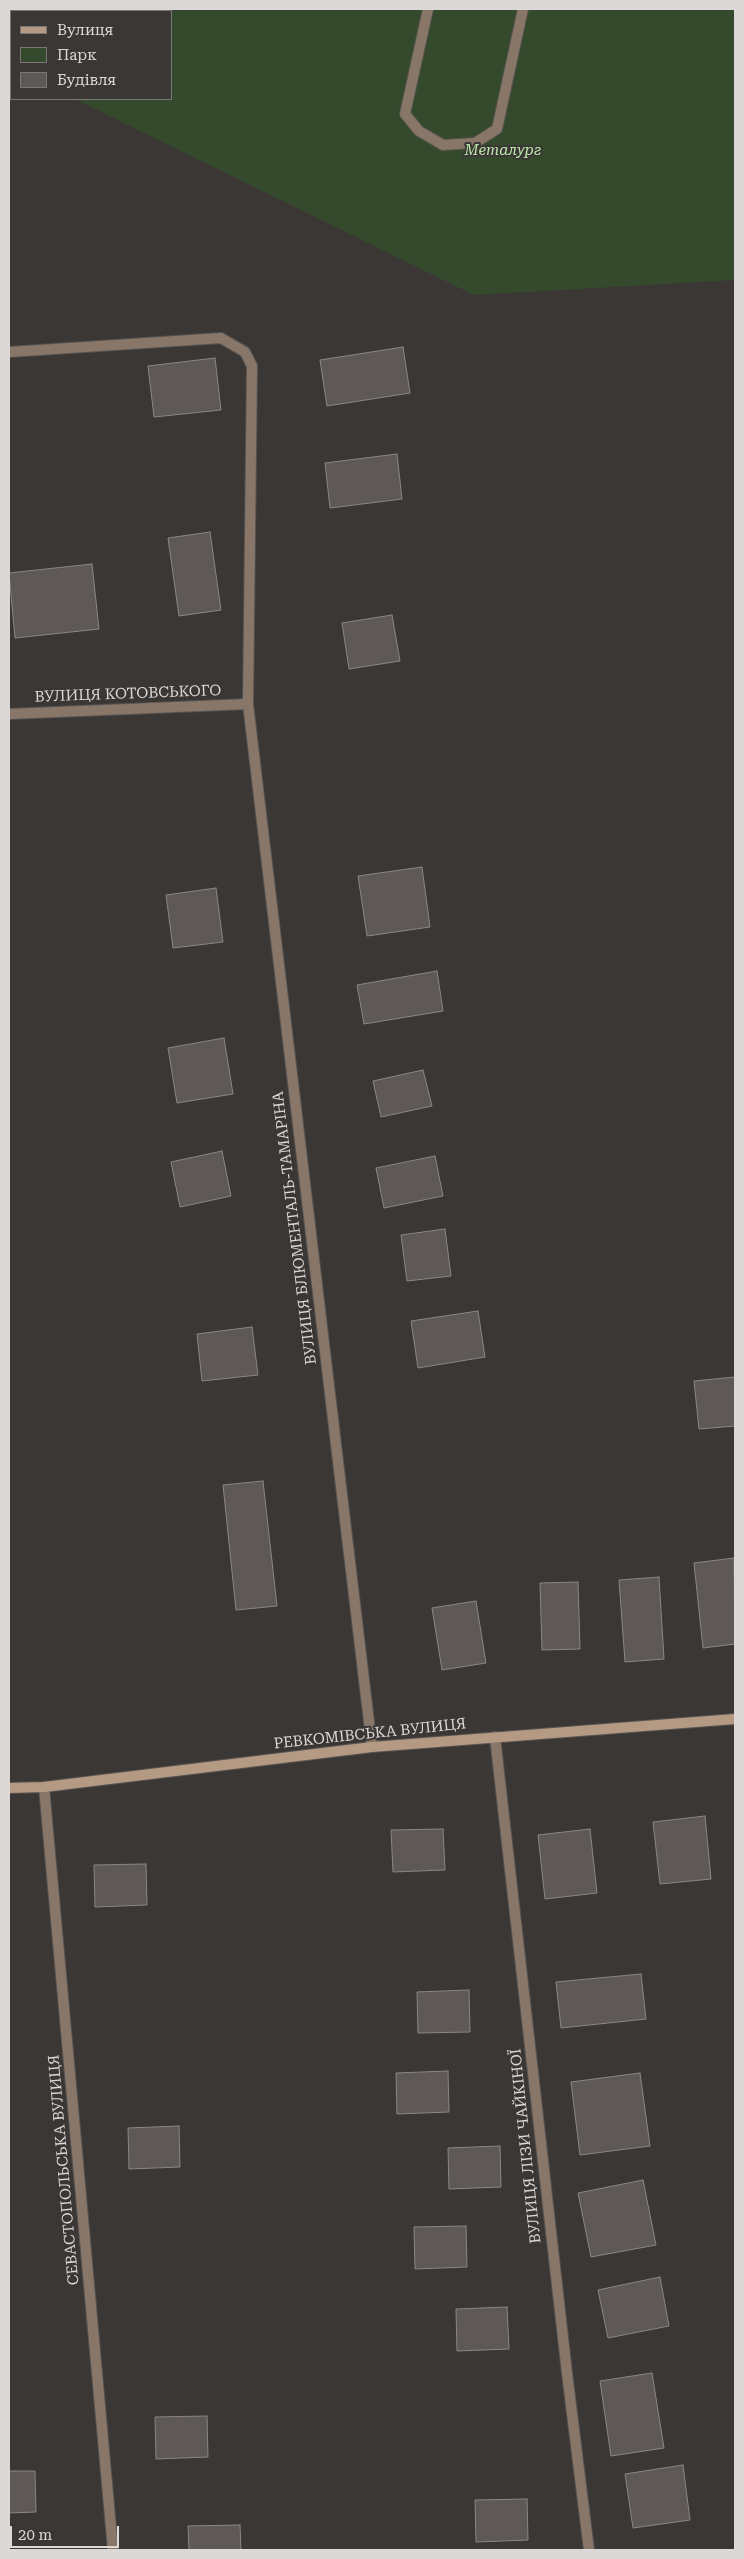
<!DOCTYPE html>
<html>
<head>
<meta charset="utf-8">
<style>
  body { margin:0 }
  #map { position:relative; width:744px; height:2559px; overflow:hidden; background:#3b3735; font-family:"Roboto Serif",serif }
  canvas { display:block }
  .frame { position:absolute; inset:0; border:10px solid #dbd8d7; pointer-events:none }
  .legend { position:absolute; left:10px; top:10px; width:162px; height:90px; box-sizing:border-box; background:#3b3735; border:1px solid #7b7776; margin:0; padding:6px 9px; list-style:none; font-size:15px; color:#dbd8d7 }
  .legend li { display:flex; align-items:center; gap:10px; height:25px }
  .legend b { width:25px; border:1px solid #7b7776 }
  .scale { position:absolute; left:10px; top:2526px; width:109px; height:22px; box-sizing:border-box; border:2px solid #dbd8d7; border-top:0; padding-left:6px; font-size:15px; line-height:18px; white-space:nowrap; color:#dbd8d7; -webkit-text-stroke:4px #3b3735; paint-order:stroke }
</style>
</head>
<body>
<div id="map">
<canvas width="744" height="2559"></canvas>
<div class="frame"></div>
<ul class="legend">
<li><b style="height:6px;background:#b49a83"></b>Вулиця</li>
<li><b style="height:14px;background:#354a2d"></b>Парк</li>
<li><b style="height:14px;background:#5e5957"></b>Будівля</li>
</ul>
<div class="scale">20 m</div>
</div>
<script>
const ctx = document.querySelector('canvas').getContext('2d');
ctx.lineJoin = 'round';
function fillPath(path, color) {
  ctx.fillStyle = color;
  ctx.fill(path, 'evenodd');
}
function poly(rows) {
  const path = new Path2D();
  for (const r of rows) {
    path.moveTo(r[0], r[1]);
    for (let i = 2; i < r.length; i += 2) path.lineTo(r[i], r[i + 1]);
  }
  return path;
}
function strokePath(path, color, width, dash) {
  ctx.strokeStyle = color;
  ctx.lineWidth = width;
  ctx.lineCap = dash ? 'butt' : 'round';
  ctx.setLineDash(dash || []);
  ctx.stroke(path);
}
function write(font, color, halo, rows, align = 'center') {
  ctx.font = font + ' "Roboto Serif",serif';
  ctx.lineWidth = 4;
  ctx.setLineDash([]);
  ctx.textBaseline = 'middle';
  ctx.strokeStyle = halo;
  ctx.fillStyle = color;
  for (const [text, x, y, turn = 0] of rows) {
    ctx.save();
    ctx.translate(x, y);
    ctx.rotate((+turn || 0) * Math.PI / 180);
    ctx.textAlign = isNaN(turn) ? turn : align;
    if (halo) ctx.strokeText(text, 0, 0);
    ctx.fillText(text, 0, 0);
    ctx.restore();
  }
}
fillPath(poly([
  [9,9,735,9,735,280,474,295,75,99,171,99,171,11,11,11,11,67,9,66]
]), '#354a2d');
const building = poly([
  [403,347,410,393,327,406,320,360,403,347],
  [215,358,221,410,154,417,148,366,215,358],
  [397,454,402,499,330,508,325,463,397,454],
  [210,532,221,610,179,616,168,538,210,532],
  [92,564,99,629,15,638,9,573,92,564],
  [392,615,400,661,349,669,342,623,392,615],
  [422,867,430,927,367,936,358,876,422,867],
  [216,888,223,942,173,948,166,895,216,888],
  [437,971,443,1011,364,1024,357,985,437,971],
  [224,1038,233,1094,177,1103,168,1048,224,1038],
  [423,1070,432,1106,381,1117,373,1081,423,1070],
  [222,1151,231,1196,180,1207,171,1162,222,1151],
  [435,1156,443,1196,384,1208,376,1168,435,1156],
  [445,1229,451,1276,407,1281,401,1235,445,1229],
  [478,1311,485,1357,418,1368,411,1321,478,1311],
  [252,1327,258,1375,202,1381,197,1334,252,1327],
  [735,1377,735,1426,699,1429,694,1381,735,1377],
  [263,1481,277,1606,236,1610,223,1485,263,1481],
  [734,1558,735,1644,703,1648,694,1563,734,1558],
  [659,1577,664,1659,625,1662,619,1580,659,1577],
  [578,1582,580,1649,542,1650,540,1583,578,1582],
  [476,1601,486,1663,442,1670,432,1608,476,1601],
  [705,1816,711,1879,660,1884,653,1822,705,1816],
  [443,1829,445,1870,393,1872,391,1830,443,1829],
  [590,1829,597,1893,545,1899,538,1835,590,1829],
  [146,1864,147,1905,95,1907,94,1865,146,1864],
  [641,1974,646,2019,561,2028,556,1982,641,1974],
  [469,1990,470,2032,418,2033,417,1992,469,1990],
  [448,2071,449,2112,397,2114,396,2073,448,2071],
  [640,2073,650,2146,580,2155,571,2082,640,2073],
  [179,2126,180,2167,129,2169,128,2128,179,2126],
  [500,2146,501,2187,449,2189,448,2148,500,2146],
  [643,2180,656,2245,591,2257,578,2193,643,2180],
  [466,2226,467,2267,415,2269,414,2227,466,2226],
  [660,2277,669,2326,608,2338,598,2290,660,2277],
  [507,2307,509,2349,457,2351,456,2309,507,2307],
  [652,2373,664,2448,611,2456,600,2381,652,2373],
  [207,2416,208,2457,156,2459,155,2417,207,2416],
  [683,2465,690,2520,633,2528,625,2474,683,2465],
  [9,2471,35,2471,36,2512,9,2513,9,2471],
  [527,2499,528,2540,476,2542,475,2500,527,2499],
  [240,2525,241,2550,189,2550,188,2526,240,2525]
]);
fillPath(building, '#5e5957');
strokePath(building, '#8c8785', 1);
const street = poly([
  [428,9,405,114,419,131,443,145,475,143,497,129,523,9],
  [9,352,221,338,245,352,252,366,248,704,372,1747],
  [9,714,248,704],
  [495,1737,567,2373,589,2550],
  [44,1787,113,2550]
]);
const secondary = poly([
  [9,1788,44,1787,372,1747,735,1719]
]);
strokePath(street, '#585452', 12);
strokePath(secondary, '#585452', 12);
strokePath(street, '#887769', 10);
strokePath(secondary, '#b49a83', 10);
write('italic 15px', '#bce9aa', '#3b3735', [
  ["Металург",503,151]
]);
write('15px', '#dbd8d7', '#3b3735', [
  ["ВУЛИЦЯ КОТОВСЬКОГО",128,694,-2],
  ["ВУЛИЦЯ БЛЮМЕНТАЛЬ-ТАМАРІНА",295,1228,-97],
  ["РЕВКОМІВСЬКА ВУЛИЦЯ",370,1734,-6],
  ["ВУЛИЦЯ ЛІЗИ ЧАЙКІНОЇ",526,2146,-96],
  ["СЕВАСТОПОЛЬСЬКА ВУЛИЦЯ",64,2170,-95]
]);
</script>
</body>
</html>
